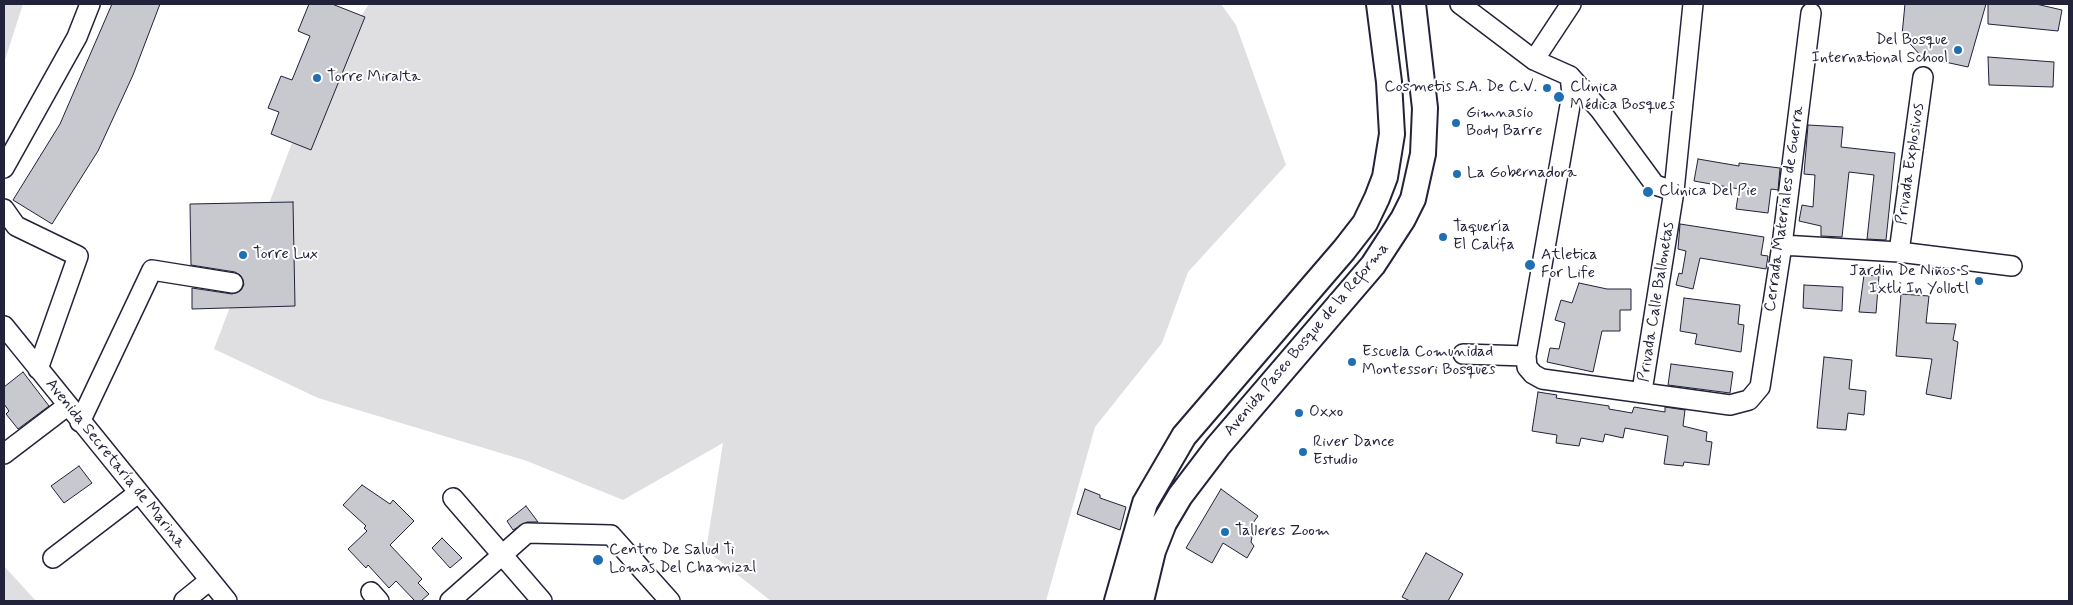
<!DOCTYPE html>
<html>
<head>
<meta charset="utf-8">
<style>
  body { margin:0 }
  #map { position:relative; width:2073px; height:605px; overflow:hidden; background:#fff; font-family:Mynerve,sans-serif }
  canvas { display:block }
  .frame { position:absolute; inset:0; border:5px solid #22223b; pointer-events:none }
</style>
</head>
<body>
<div id="map">
<canvas width="2073" height="605"></canvas>
<div class="frame"></div>
</div>
<script>
const ctx = document.querySelector('canvas').getContext('2d');
ctx.lineJoin = 'round';
function fillPath(path, color) {
  ctx.fillStyle = color;
  ctx.fill(path, 'evenodd');
}
function poly(rows) {
  const path = new Path2D();
  for (const r of rows) {
    path.moveTo(r[0], r[1]);
    for (let i = 2; i < r.length; i += 2) path.lineTo(r[i], r[i + 1]);
  }
  return path;
}
function strokePath(path, color, width, dash) {
  ctx.strokeStyle = color;
  ctx.lineWidth = width;
  ctx.lineCap = dash ? 'butt' : 'round';
  ctx.setLineDash(dash || []);
  ctx.stroke(path);
}
function write(font, color, halo, rows, align = 'center') {
  ctx.font = font + ' Mynerve,sans-serif';
  ctx.lineWidth = 4;
  ctx.setLineDash([]);
  ctx.textBaseline = 'middle';
  ctx.strokeStyle = halo;
  ctx.fillStyle = color;
  for (const [text, x, y, turn = 0] of rows) {
    ctx.save();
    ctx.translate(x, y);
    ctx.rotate((+turn || 0) * Math.PI / 180);
    ctx.textAlign = isNaN(turn) ? turn : align;
    if (halo) ctx.strokeText(text, 0, 0);
    ctx.fillText(text, 0, 0);
    ctx.restore();
  }
}
fillPath(poly([
  [4,4,23,4,4,63],
  [369,4,1221,4,1236,25,1286,165,1188,272,1162,343,1095,427,1046,601,771,601,706,550,723,443,623,500,527,461,318,398,214,349,312,90],
  [4,566,36,601,4,601]
]), '#dfdfe2');
const building = poly([
  [112,4,160,4,133,75,98,151,52,224,13,200,60,124,112,4],
  [309,4,332,4,365,17,311,150,271,134,279,112,268,108,281,76,292,80,310,36,298,31,309,4],
  [1905,4,1986,4,1968,67,1922,57,1902,35,1905,4],
  [1988,4,2036,4,2062,10,2058,31,1988,24,1988,4],
  [1988,57,2054,62,2053,87,1989,85,1988,57],
  [1808,125,1843,127,1841,147,1895,153,1886,240,1867,239,1874,175,1849,172,1842,237,1821,236,1821,226,1799,221,1802,205,1813,207,1815,175,1804,174,1808,125],
  [1698,159,1739,166,1739,163,1780,168,1778,190,1771,189,1768,213,1736,209,1739,189,1694,181,1698,159],
  [293,202,295,306,192,309,192,288,232,294,241,290,244,284,240,275,235,272,191,265,190,204,293,202],
  [1680,224,1764,237,1761,255,1768,256,1766,269,1700,258,1693,289,1676,285,1679,273,1682,274,1686,251,1678,249,1680,224],
  [1864,275,1879,276,1876,313,1859,312,1864,275],
  [1579,283,1607,289,1631,289,1631,310,1620,310,1620,331,1602,331,1593,372,1547,362,1550,348,1559,349,1565,323,1555,320,1561,300,1572,303,1579,283],
  [1804,285,1843,287,1842,311,1803,308,1804,285],
  [1901,294,1929,296,1926,323,1956,324,1953,340,1958,342,1951,399,1926,394,1932,359,1896,356,1901,294],
  [1684,298,1740,305,1738,324,1744,325,1741,352,1695,344,1697,334,1680,331,1684,298],
  [1824,357,1852,360,1849,389,1866,391,1864,415,1848,413,1846,430,1817,428,1824,357],
  [1671,364,1733,372,1730,393,1668,385,1671,364],
  [23,372,49,406,18,429,6,414,9,411,4,404,4,387,23,372],
  [1538,392,1557,395,1556,398,1609,406,1609,409,1632,413,1634,407,1665,412,1665,407,1685,410,1683,426,1707,432,1706,441,1712,442,1709,465,1684,462,1683,466,1664,464,1668,436,1625,428,1623,438,1605,434,1603,442,1581,438,1579,446,1556,443,1557,435,1532,431,1538,392],
  [79,466,92,483,64,503,51,486,79,466],
  [362,485,390,504,393,500,414,521,390,545,422,579,418,583,429,594,421,601,415,601,396,581,389,588,368,565,366,568,348,549,367,531,364,528,366,526,343,505,362,485],
  [1085,489,1100,495,1100,498,1126,507,1120,530,1077,514,1085,489],
  [1221,489,1258,516,1246,533,1252,537,1251,542,1254,546,1247,558,1223,543,1212,563,1186,548,1221,489],
  [526,506,538,522,527,522,513,530,507,521,526,506],
  [442,538,462,558,450,568,432,548,442,538],
  [1426,553,1463,574,1448,601,1410,601,1402,597,1426,553]
]);
fillPath(building, '#c8c8cf');
strokePath(building, '#22223b', 1);
const minor = poly([
  [1460,4,1534,60,1570,76,1600,110,1655,185,1674,191],
  [1534,60,1571,4],
  [1570,76,1572,94,1526,356,1527,367,1533,374,1542,379,1730,405,1749,400,1760,387,1782,245,1811,13],
  [4,168,77,37,90,4],
  [4,209,16,226,78,256,38,369],
  [1782,245,1899,252,2012,266],
  [1899,252,1923,77],
  [4,326,227,601],
  [1463,354,1526,356],
  [1642,391,1674,191,1693,4],
  [80,422,152,270,233,283],
  [4,454,67,406],
  [453,498,542,601],
  [53,558,138,493],
  [371,592,379,601],
  [184,601,210,580],
  [450,601,527,533,611,535,670,601]
]);
const major = poly([
  [1117,601,1145,503,1184,436,1344,250,1365,223,1377,198,1385,177,1392,134,1389,82,1379,4],
  [1141,601,1153,551,1164,523,1180,496,1218,446,1373,265,1403,219,1413,199,1423,154,1425,108,1413,4]
]);
strokePath(minor, '#22223b', 22);
strokePath(major, '#22223b', 28);
strokePath(minor, '#fff', 19);
strokePath(major, '#fff', 24);
for (const [x, y, r, color] of [
  [1958,50,5,"#1f6fb2"],
  [317,78,5,"#1f6fb2"],
  [1547,88,5,"#1f6fb2"],
  [1559,97,6,"#1f6fb2"],
  [1456,123,5,"#1f6fb2"],
  [1457,174,5,"#1f6fb2"],
  [1648,192,6,"#1f6fb2"],
  [1443,237,5,"#1f6fb2"],
  [243,255,5,"#1f6fb2"],
  [1530,265,6,"#1f6fb2"],
  [1979,281,5,"#1f6fb2"],
  [1352,362,5,"#1f6fb2"],
  [1299,413,5,"#1f6fb2"],
  [1303,452,5,"#1f6fb2"],
  [1225,532,5,"#1f6fb2"],
  [598,560,6,"#1f6fb2"]
]) {
  const dot = new Path2D();
  dot.arc(x, y, r, 0, 2 * Math.PI);
  ctx.fillStyle = color;
  ctx.fill(dot);
  strokePath(dot, '#fff', 2);
}
write('16px', '#22223b', '#fff', [
  ["Del Bosque",1948,41,"right"],
  ["International School",1948,59,"right"],
  ["Torre Miralta",327,78],
  ["Cosmetis S.A. De C.V.",1537,88,"right"],
  ["Clinica",1570,88],
  ["Médica Bosques",1570,106],
  ["Gimnasio",1466,114],
  ["Body Barre",1466,132],
  ["La Gobernadora",1467,174],
  ["Clinica Del Pie",1659,192],
  ["Taquería",1453,228],
  ["El Califa",1453,246],
  ["Torre Lux",253,255],
  ["Atletica",1541,256],
  ["For Life",1541,274],
  ["Jardin De Niños S",1969,272,"right"],
  ["Ixtli In Yollotl",1969,290,"right"],
  ["Escuela Comunidad",1362,353],
  ["Montessori Bosques",1362,371],
  ["Oxxo",1309,413],
  ["River Dance",1313,443],
  ["Estudio",1313,461],
  ["Talleres Zoom",1235,532],
  ["Centro De Salud Ti",609,551],
  ["Lomas Del Chamizal",609,569]
], 'left');
write('16px', '#22223b', '#fff', [
  ["Privada Explosivos",1911,164,-82],
  ["Cerrada Materiales de Guerra",1785,209,-82],
  ["Privada Calle Ballonetas",1657,302,-81],
  ["Avenida Paseo Bosque de la Reforma",1307,340,-50],
  ["Avenida Secretaría de Marina",115,464,51]
]);
</script>
</body>
</html>
